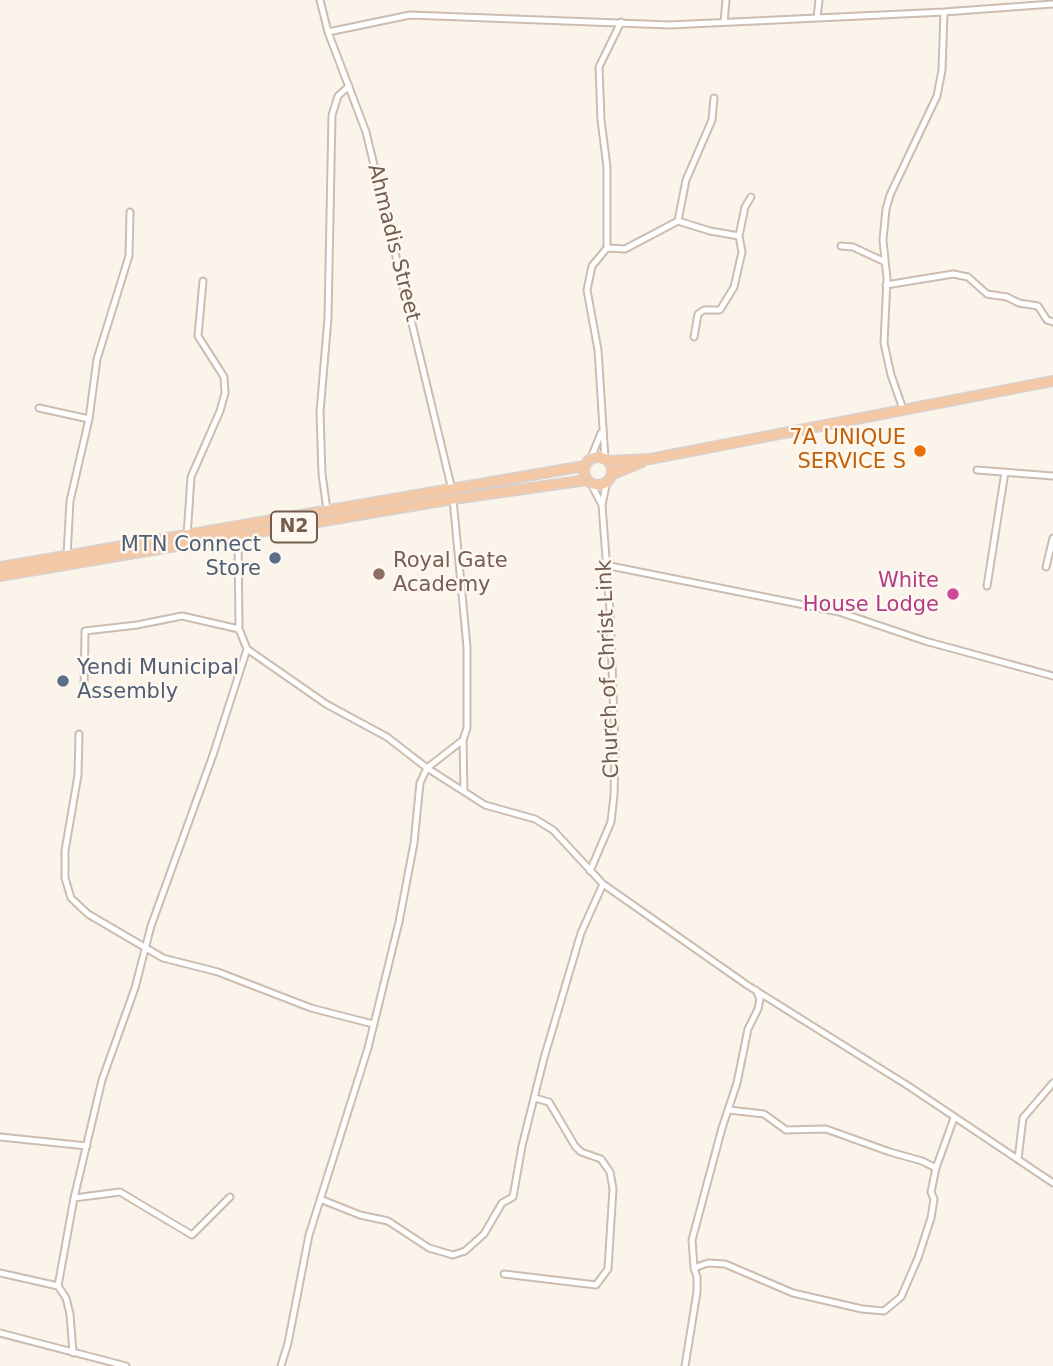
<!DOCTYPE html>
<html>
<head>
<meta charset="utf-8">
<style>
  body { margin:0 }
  canvas { display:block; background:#fbf4ea }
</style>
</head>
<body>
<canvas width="1053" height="1366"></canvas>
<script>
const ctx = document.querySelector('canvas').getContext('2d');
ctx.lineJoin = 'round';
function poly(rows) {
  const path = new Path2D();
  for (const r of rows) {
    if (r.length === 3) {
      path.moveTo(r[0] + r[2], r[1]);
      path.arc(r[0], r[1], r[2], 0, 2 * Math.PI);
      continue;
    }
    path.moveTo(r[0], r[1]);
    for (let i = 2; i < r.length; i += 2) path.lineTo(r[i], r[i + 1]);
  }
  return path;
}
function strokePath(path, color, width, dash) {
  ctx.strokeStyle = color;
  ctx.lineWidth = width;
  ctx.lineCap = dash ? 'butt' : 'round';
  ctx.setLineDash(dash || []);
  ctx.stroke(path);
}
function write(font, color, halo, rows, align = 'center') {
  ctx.font = font + ' "DejaVu Sans",sans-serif';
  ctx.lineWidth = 5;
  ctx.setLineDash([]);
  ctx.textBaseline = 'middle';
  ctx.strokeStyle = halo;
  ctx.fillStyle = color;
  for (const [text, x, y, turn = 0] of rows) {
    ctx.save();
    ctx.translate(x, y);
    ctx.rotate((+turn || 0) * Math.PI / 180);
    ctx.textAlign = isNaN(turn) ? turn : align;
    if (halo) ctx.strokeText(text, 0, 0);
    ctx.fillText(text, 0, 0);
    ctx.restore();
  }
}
const minor = poly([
  [320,0,328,32,366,132,452,490],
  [817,18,819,0],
  [724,22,726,0],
  [328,32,410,15,670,25,944,12,1053,4],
  [678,221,710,231,739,236,745,207,751,197],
  [841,246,853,247,885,262],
  [607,248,625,249,678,221,686,180,712,120,714,98],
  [886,285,953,274,968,277,987,294,1007,297,1019,303,1038,306,1047,320,1053,322],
  [694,337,698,314,704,310,720,310,734,287,742,252,739,236],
  [39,408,89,419],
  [903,409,891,375,884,343,887,279,883,240,886,209,890,195,937,96,942,70,944,12],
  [591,458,601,433],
  [605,459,598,350,587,290,592,266,607,248,607,167,601,120,599,67,621,22],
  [977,470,1053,476],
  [590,482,602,505],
  [453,499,467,647,467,728,463,740,464,791],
  [327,510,322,474,320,412,328,318,332,115,338,96,349,86],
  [187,536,191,477,220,411,225,393,224,377,198,336,203,281],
  [238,537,239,629,247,649,326,704,387,737,427,768,485,805,535,819,553,830,603,884,747,985,910,1087,1053,1183],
  [67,555,70,501,89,419,97,359,129,256,130,212],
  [605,565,839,612,925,641,1053,676],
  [1046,567,1053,538],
  [987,586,1005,472],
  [84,691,85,631,137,625,182,616,239,629],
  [79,734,78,775,65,851,65,878,71,898,88,914,163,958,218,972,311,1008,373,1024],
  [590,871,611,822,614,795,615,748,610,611,602,505,607,481],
  [729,1110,764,1114,786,1130,826,1129,890,1152,922,1161,936,1168],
  [0,1137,87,1146],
  [1018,1159,1023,1118,1053,1083],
  [74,1198,120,1192,192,1235,230,1197],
  [320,1199,360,1215,388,1221,429,1248,453,1255,465,1251,484,1234,502,1203,513,1197,522,1146,544,1058,581,933,603,884],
  [694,1268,708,1263,725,1264,793,1293,862,1309,884,1311,901,1297,918,1258,931,1218,934,1199,931,1192,936,1168,954,1118],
  [0,1273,58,1286],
  [504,1274,596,1285,608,1269,613,1189,610,1172,601,1159,581,1152,575,1146,549,1102,535,1098],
  [0,1333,126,1366],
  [73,1353,70,1314,66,1298,58,1286,74,1198,102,1080,135,988,151,926,213,755,247,649],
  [281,1366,288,1343,309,1235,368,1048,399,922,414,843,420,783,427,768,463,740],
  [685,1366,697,1292,697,1277,694,1268,692,1240,722,1128,737,1083,748,1029,758,1009,760,999,756,990]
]);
const trunk = poly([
  [598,471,14],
  [608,461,650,459,1053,381],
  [611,475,642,462],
  [0,567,584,466],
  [0,576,453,499,587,480]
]);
strokePath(minor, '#cdbcb0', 9);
strokePath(trunk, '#d8d1ce', 12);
strokePath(minor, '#fff', 5);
strokePath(trunk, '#f2c8a7', 9);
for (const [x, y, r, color] of [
  [920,451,7,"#e8710a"],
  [275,558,7,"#5c6f8a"],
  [379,574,7,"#8d6e63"],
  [953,594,7,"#d1479c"],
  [63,681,7,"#5c6f8a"]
]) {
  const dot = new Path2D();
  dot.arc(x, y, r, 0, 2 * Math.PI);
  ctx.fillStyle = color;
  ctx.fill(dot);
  strokePath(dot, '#fef8f0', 2.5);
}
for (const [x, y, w] of [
  [294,527,46]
]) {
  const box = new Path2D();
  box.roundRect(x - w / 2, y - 15.5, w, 31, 5);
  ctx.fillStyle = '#fef8f0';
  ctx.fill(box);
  strokePath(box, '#745c4f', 2);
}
write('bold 19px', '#745c4f', null, [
  ["N2",294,527]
]);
write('21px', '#745c4f', '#fef8f0', [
  ["Ahmadis Street",393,243,76],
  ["Church of Christ Link",609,669,-92]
]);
write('21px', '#c56008', '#fef8f0', [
  ["7A UNIQUE",906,439],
  ["SERVICE S",906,463]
], 'right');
write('21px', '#4e5e75', '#fef8f0', [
  ["MTN Connect",261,546],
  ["Store",261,570],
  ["Yendi Municipal",77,669,"left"],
  ["Assembly",77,693,"left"]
], 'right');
write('21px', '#785e54', '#fef8f0', [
  ["Royal Gate",393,562],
  ["Academy",393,586]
], 'left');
write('21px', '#b23c85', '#fef8f0', [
  ["White",939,582],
  ["House Lodge",939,606]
], 'right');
</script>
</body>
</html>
